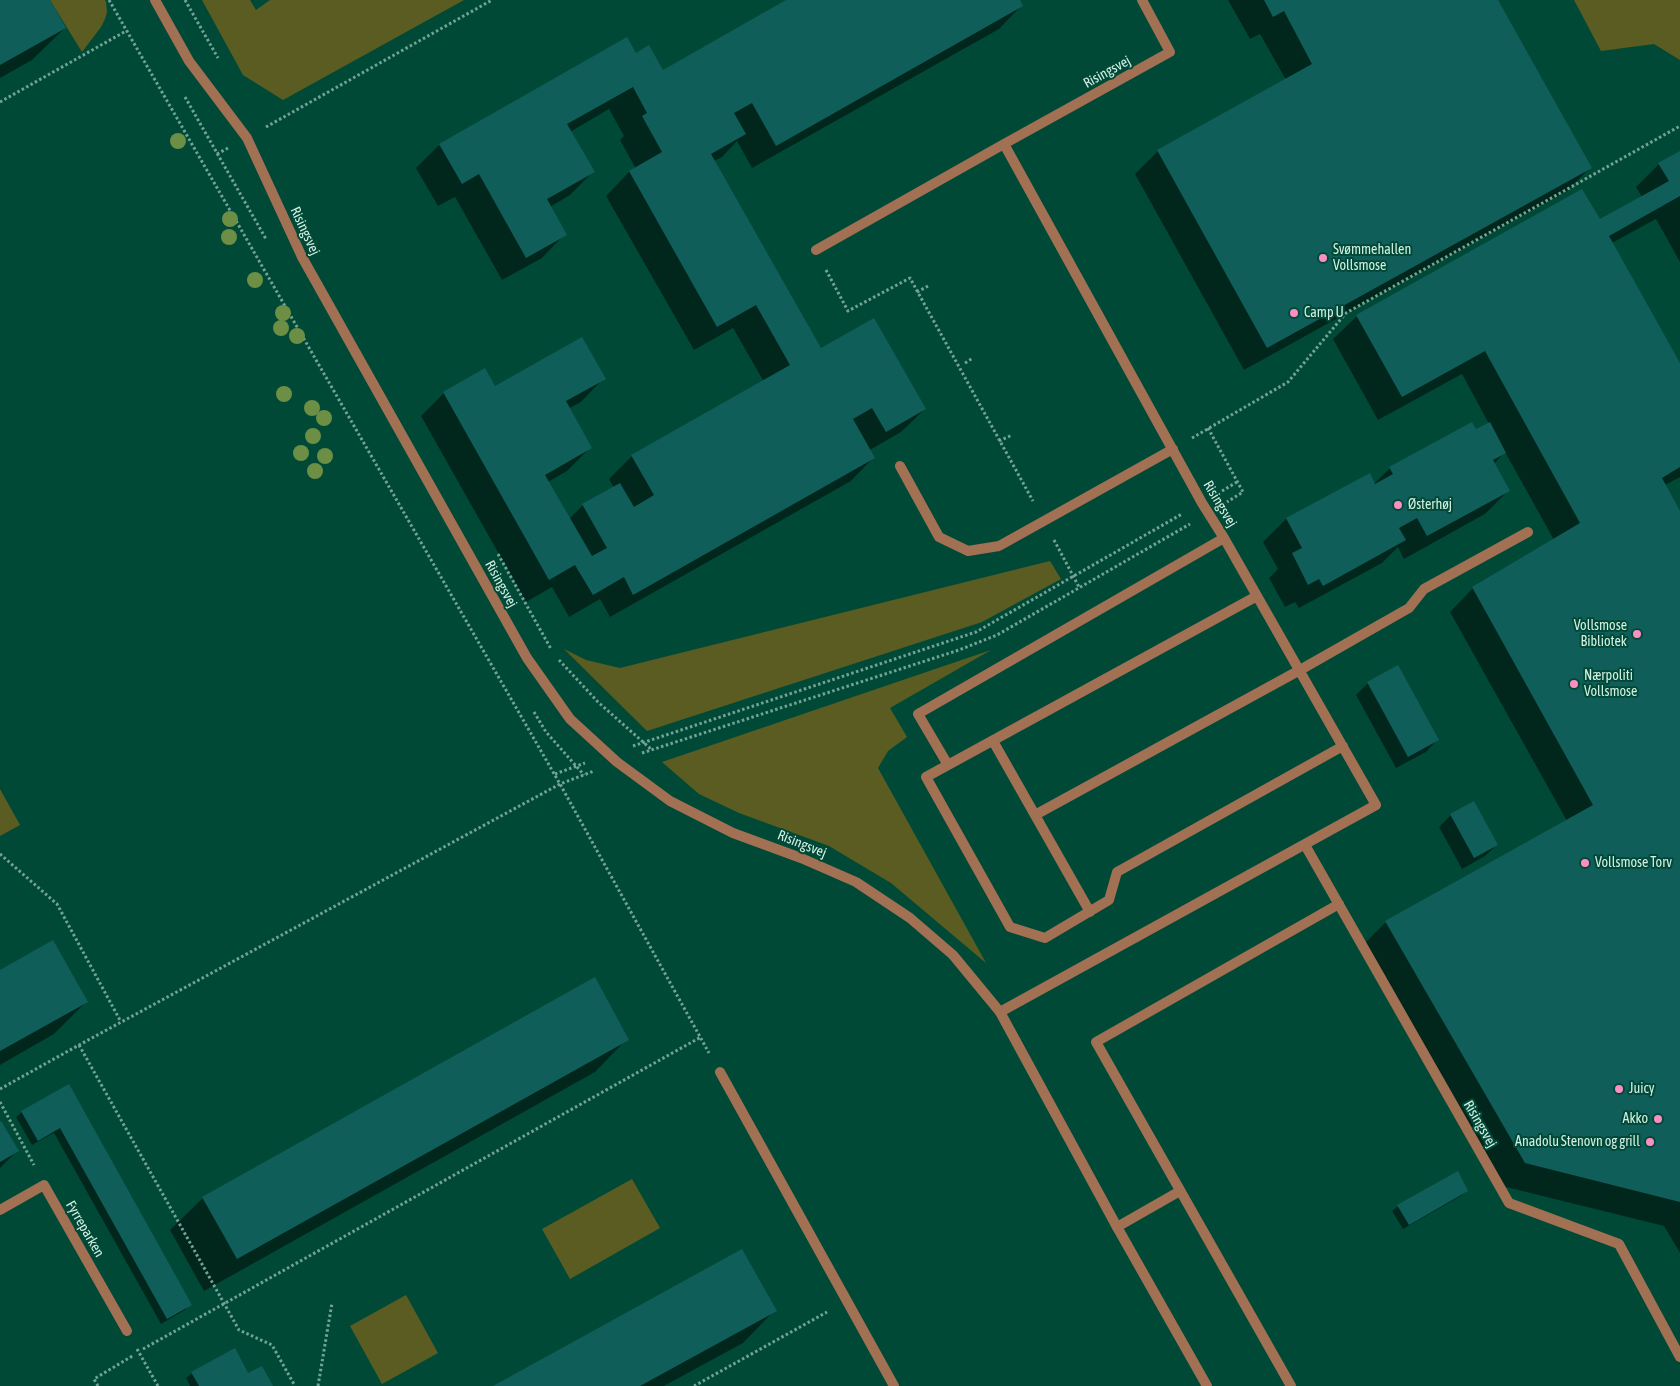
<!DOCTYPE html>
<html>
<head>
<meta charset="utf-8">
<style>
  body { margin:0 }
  canvas { display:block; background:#014937 }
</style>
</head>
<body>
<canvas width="1680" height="1386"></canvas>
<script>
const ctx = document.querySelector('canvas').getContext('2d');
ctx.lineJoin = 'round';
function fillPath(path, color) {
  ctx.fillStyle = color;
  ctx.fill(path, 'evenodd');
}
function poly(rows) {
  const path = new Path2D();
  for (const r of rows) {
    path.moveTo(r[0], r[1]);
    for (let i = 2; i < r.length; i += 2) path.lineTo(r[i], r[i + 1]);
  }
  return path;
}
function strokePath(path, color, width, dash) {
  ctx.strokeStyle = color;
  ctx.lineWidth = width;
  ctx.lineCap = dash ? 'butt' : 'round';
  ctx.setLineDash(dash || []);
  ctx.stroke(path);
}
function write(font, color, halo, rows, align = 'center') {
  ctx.font = font + ' "Asap Condensed",sans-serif';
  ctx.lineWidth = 4;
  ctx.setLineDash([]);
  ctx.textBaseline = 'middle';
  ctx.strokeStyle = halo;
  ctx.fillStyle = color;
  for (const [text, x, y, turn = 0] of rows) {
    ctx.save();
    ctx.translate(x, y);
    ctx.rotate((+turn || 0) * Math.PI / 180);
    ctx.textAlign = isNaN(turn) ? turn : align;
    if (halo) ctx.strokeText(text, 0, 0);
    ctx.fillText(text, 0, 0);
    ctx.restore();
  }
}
fillPath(poly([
  [50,0,105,0,106,2,107,12,105,19,101,27,82,52],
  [202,0,250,0,256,10,270,0,464,0,283,100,243,75],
  [1574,0,1680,0,1680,60,1654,44,1601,51],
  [1050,561,1061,579,982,622,647,731,564,649,586,660,620,668],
  [991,650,890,708,907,737,888,751,878,768,986,963,891,883,829,846,739,813,699,794,662,762],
  [0,789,20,825,0,836],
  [632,1179,660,1228,570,1279,542,1229],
  [406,1295,438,1353,382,1384,350,1326]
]), '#5b5c21');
fillPath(poly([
  [0,0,49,0,65,28,32,60,0,78],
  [789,0,1019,0,1022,5,999,29,752,168,737,141,722,157,714,161,820,349,925,409,901,432,870,450,874,457,851,481,610,617,600,599,569,617,552,587,526,602,421,416,444,393,604,378,581,402,568,409,590,448,567,471,548,482,569,519,583,505,614,488,609,479,632,456,764,382,733,328,694,350,606,196,629,172,636,169,620,140,624,136,609,109,570,132,593,172,570,195,550,207,565,234,542,258,502,280,455,197,438,206,416,168,439,145,635,54,662,71],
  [1228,0,1497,0,1590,168,1567,191,1244,370,1135,174,1158,151,1286,80,1260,34,1250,39],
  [1680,152,1680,262,1656,219,1612,243,1680,365,1680,477,1665,485,1680,513,1680,1253,1664,1226,1502,1186,1363,945,1386,922,1567,821,1450,612,1473,588,1554,540,1505,452,1494,464,1508,491,1485,514,1404,559,1398,547,1382,563,1299,608,1295,602,1285,607,1269,578,1278,569,1263,542,1286,519,1369,474,1374,484,1390,468,1489,424,1462,374,1378,420,1333,339,1357,316,1599,221,1642,197,1636,187,1659,164],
  [1397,667,1437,740,1426,752,1396,768,1356,695,1368,683],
  [1451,815,1497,845,1485,856,1462,869,1439,827],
  [0,971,86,1002,54,1034,0,1065],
  [594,979,627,1039,595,1072,204,1291,170,1230,203,1198],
  [68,1086,190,1304,185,1310,161,1324,54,1133,32,1145,16,1117,22,1112],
  [0,1123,17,1151,0,1168],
  [1467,1191,1461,1196,1403,1229,1392,1211,1398,1206],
  [775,1310,743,1343,664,1386,496,1386],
  [192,1373,248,1375,271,1386,190,1386,186,1378]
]), '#0007');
fillPath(poly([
  [0,0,50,0,66,28,0,65],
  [786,0,1020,0,1023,6,776,146,752,103,734,113,746,134,711,154,821,348,874,318,926,409,886,432,872,408,853,419,875,458,633,595,624,577,593,595,575,565,549,580,443,392,485,368,495,386,582,337,606,379,566,401,592,448,545,475,592,556,607,548,582,504,620,483,634,507,654,495,631,455,790,365,756,305,717,327,629,171,662,152,642,116,647,113,633,87,567,124,595,172,547,199,567,235,526,258,479,174,462,184,439,144,627,37,636,53,649,45,663,70],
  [1264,0,1498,0,1592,168,1267,348,1157,150,1312,64,1284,11,1273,17],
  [1680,151,1680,196,1609,236,1680,363,1680,467,1662,478,1680,511,1680,1202,1525,1163,1385,921,1593,805,1472,587,1580,523,1485,351,1402,397,1356,315,1582,189,1600,219,1669,181,1658,163],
  [1472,422,1476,429,1490,422,1506,453,1493,460,1510,491,1427,536,1417,518,1399,528,1406,540,1323,586,1319,579,1308,585,1292,553,1302,548,1286,518,1370,473,1375,484,1393,474,1389,467],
  [1398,665,1439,740,1408,757,1367,682],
  [1474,801,1498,845,1474,858,1450,814],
  [53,940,88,1002,0,1051,0,970],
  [595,977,629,1040,237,1259,202,1197],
  [69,1084,192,1305,167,1319,60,1128,38,1141,21,1111],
  [1,1121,19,1151,0,1162,0,1122],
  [1458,1171,1468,1191,1409,1225,1397,1205],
  [742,1249,777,1311,640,1386,493,1386],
  [235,1348,248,1373,262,1366,273,1386,199,1386,191,1372]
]), '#105e5a');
strokePath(poly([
  [109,0,560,784,709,1053],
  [185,0,218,58],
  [185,97,266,239],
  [0,102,126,31],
  [266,127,492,0],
  [217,154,228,148],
  [826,270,848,311,910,278,1033,501],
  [917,292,930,285],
  [965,363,973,358],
  [1208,428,1243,492,1227,502],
  [1192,438,1288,382,1346,313,1680,126],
  [999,441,1012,435],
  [1222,491,1237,482],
  [1054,540,1079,587],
  [498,554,551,649],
  [559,660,598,702,652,750],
  [534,712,546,732,584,775],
  [633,746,976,632,1182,514],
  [642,753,959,650,997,635,1190,524],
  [555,774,585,763],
  [0,854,57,904,121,1022],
  [79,1045,239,1330,272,1345,295,1386],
  [0,1089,79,1045,560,784,594,771],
  [0,1102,34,1165],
  [137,1349,158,1386],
  [143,1349,701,1037],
  [98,1386,94,1379,134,1355],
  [318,1386,332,1303],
  [694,1386,827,1312]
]), '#72a394', 3, [2.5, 2.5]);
strokePath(poly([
  [816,250,1004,144],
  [900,466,939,537,968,551,999,546,1173,449],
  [1257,596,926,777,1010,927,1045,938,1109,900,1117,872,1343,746],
  [993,741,1090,912],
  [948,765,918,714,1224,538],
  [1035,815,1300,670,1409,608,1424,589,1528,532],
  [1305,845,1509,1203,1619,1244,1680,1357],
  [1000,1012,1376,805,1224,538,1202,503,1004,144,1170,52,1142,0],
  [720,1072,894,1386],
  [1117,1227,1180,1191],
  [1291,1386,1096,1042,1339,904]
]), '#a27053', 10);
strokePath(poly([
  [155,0,189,61,247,138,302,257,527,658,570,719,617,762,670,801,733,833,801,858,856,882,910,918,953,955,1000,1012,1117,1227,1207,1386],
  [0,1210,44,1185,127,1331]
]), '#a27053', 10);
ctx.fillStyle = '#6c8e45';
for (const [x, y] of [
  [178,141],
  [230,219],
  [229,237],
  [255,280],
  [283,313],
  [281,328],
  [297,336],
  [284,394],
  [312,408],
  [324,418],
  [313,436],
  [301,453],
  [325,456],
  [315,471]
]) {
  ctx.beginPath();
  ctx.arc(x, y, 8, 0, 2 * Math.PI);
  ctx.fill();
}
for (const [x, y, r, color] of [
  [1323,258,5,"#fb8fc4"],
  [1294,313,5,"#fb8fc4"],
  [1398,505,5,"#fb8fc4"],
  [1637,634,5,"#fb8fc4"],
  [1574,684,5,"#fb8fc4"],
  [1585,863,5,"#fb8fc4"],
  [1619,1089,5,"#fb8fc4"],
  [1658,1119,5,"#fb8fc4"],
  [1650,1142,5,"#fb8fc4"]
]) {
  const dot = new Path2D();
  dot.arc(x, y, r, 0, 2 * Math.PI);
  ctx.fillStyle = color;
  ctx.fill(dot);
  strokePath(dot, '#014937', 2);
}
write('14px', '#d1efe3', '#014937', [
  ["Risingsvej",1107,72,-29],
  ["Risingsvej",305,231,65],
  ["Risingsvej",1220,504,59],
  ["Risingsvej",501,584,61],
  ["Risingsvej",802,844,22],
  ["Risingsvej",1480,1124,60],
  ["Fyrreparken",85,1229,60]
]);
write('14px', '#d1efe3', '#014937', [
  ["Svømmehallen",1333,250],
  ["Vollsmose",1333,266],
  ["Camp U",1304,313],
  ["Østerhøj",1408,505],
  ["Vollsmose",1627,626,"right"],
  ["Bibliotek",1627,642,"right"],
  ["Nærpoliti",1584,676],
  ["Vollsmose",1584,692],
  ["Vollsmose Torv",1595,863],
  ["Juicy",1629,1089],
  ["Akko",1648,1119,"right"],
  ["Anadolu Stenovn og grill",1640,1142,"right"]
], 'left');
</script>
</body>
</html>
